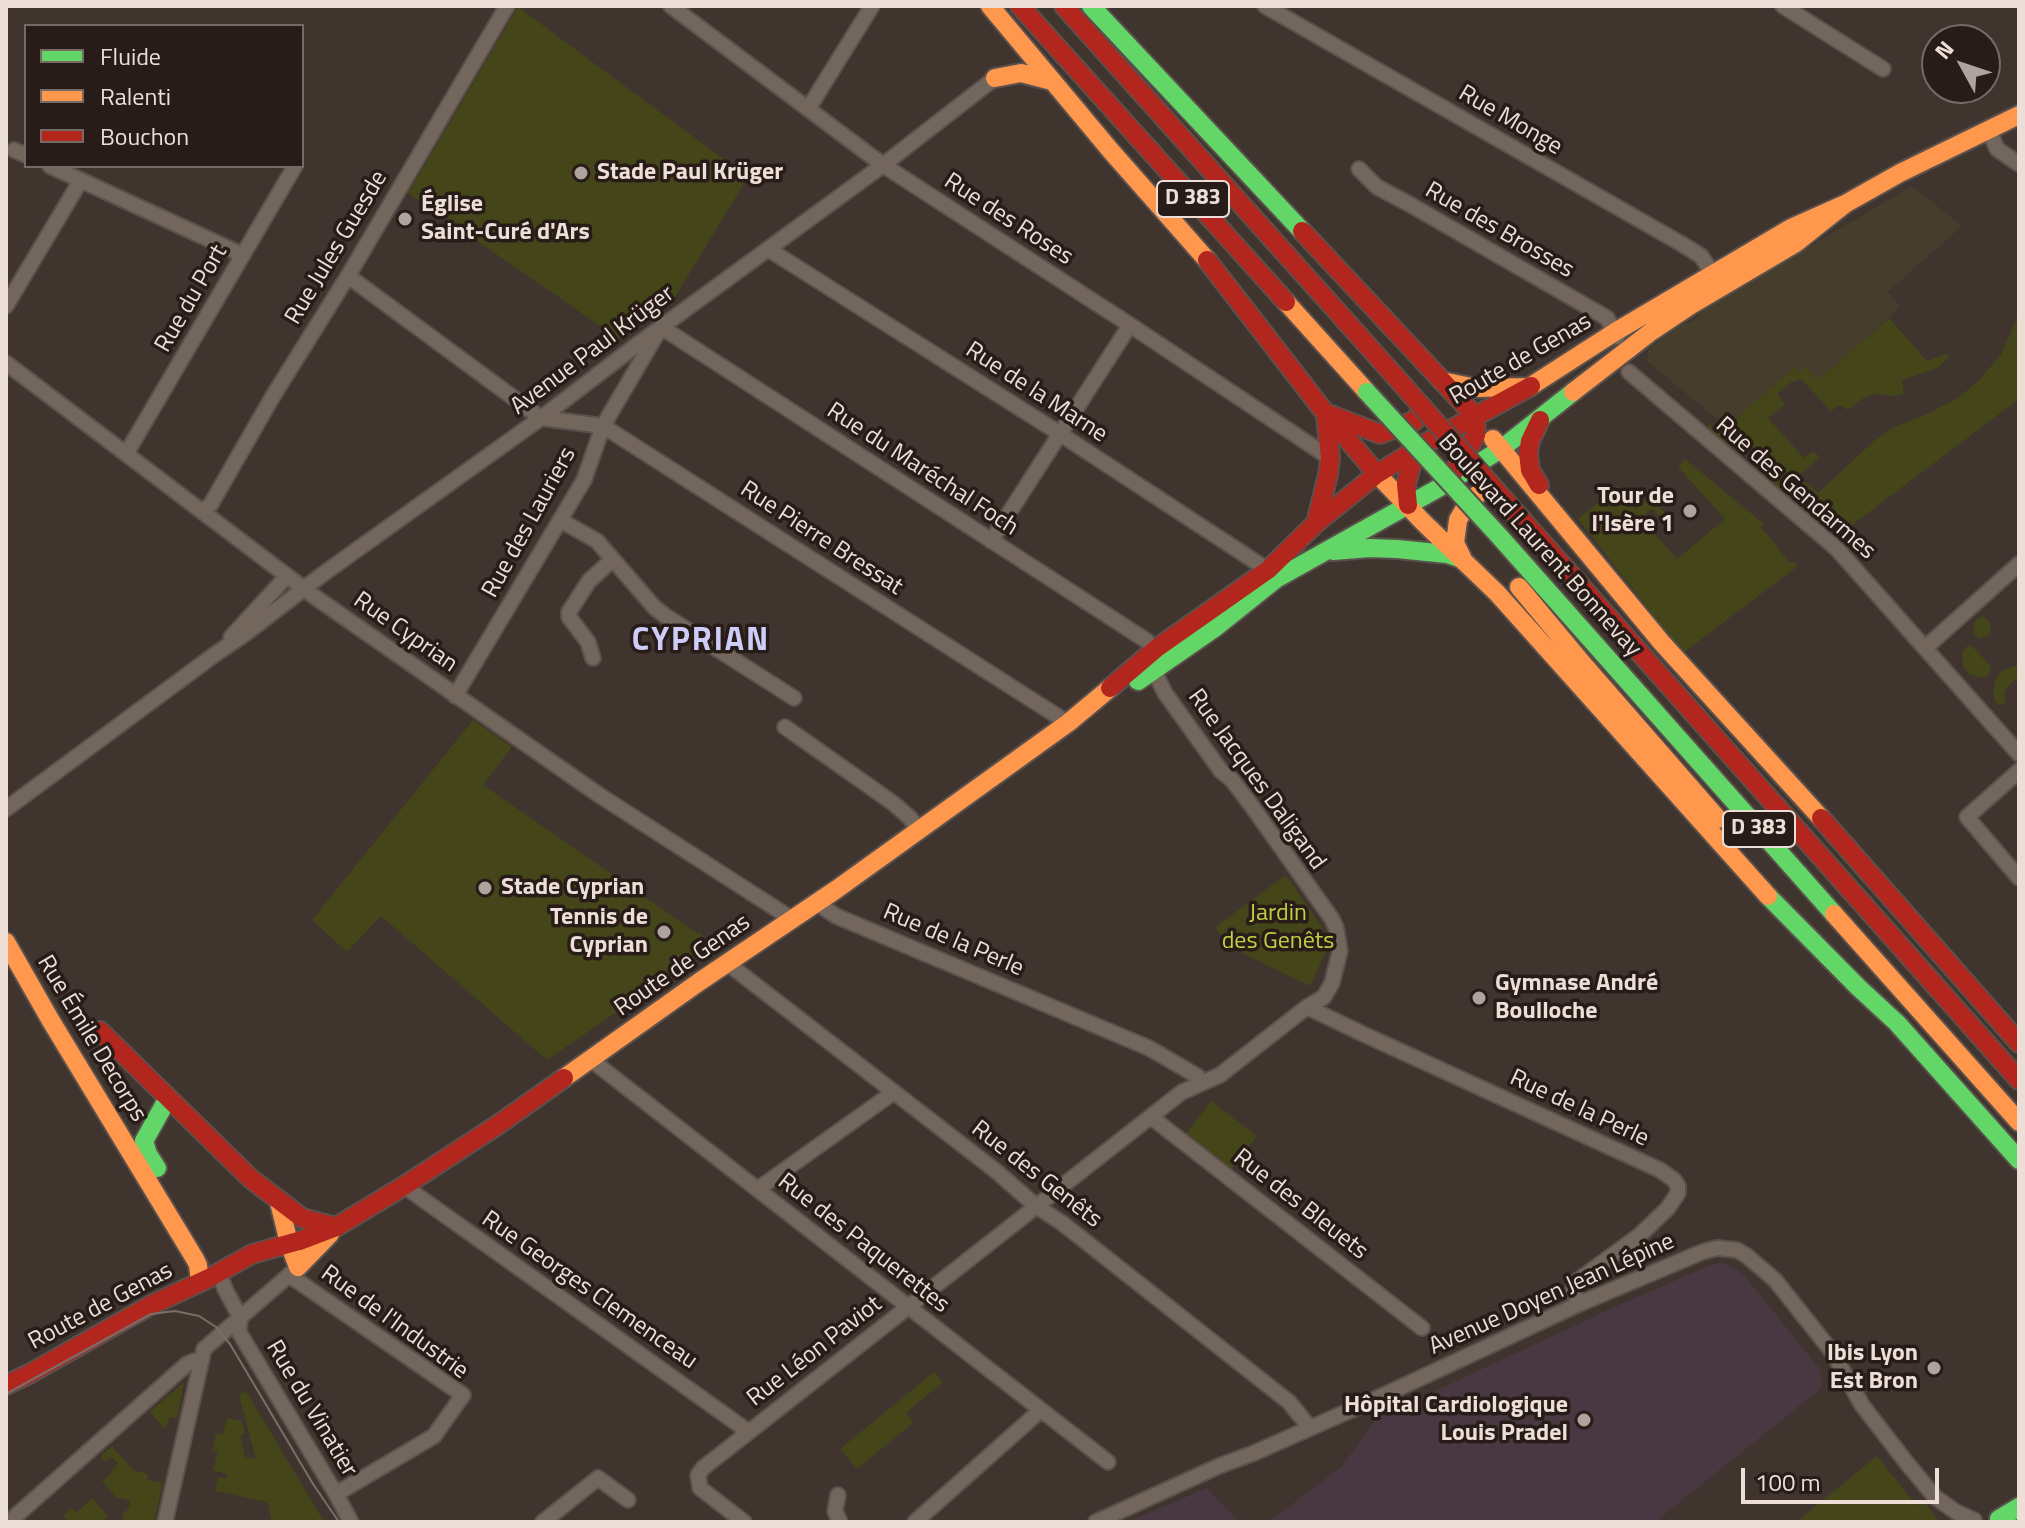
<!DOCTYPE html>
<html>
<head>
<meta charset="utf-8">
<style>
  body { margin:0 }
  #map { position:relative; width:2025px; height:1528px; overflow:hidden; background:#40342f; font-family:"Titillium Web",sans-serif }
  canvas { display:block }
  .frame { position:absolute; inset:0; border:8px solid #edded7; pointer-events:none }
  .legend { position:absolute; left:24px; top:24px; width:280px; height:144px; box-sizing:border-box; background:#271c18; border:2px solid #766a64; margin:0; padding:10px 14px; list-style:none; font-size:24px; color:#edded7 }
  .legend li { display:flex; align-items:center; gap:16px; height:40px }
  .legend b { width:40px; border:2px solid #766a64 }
  .north { position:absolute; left:1921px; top:24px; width:80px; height:80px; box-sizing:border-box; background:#271c18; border:2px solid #766a64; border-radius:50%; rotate:310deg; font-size:22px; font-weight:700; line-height:32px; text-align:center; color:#edded7 }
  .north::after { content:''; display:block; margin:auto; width:28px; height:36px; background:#b0a29c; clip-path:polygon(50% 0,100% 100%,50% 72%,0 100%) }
  .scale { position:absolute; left:1741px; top:1468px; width:198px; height:36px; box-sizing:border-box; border:4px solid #edded7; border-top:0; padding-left:10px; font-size:24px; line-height:28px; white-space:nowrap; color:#edded7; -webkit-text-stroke:6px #271c18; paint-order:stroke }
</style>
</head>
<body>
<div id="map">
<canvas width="2025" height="1528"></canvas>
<div class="frame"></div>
<ul class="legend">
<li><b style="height:10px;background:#63d668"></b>Fluide</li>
<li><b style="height:10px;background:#ff974d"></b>Ralenti</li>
<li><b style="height:10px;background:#b3261e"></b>Bouchon</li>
</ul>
<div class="north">N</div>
<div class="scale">100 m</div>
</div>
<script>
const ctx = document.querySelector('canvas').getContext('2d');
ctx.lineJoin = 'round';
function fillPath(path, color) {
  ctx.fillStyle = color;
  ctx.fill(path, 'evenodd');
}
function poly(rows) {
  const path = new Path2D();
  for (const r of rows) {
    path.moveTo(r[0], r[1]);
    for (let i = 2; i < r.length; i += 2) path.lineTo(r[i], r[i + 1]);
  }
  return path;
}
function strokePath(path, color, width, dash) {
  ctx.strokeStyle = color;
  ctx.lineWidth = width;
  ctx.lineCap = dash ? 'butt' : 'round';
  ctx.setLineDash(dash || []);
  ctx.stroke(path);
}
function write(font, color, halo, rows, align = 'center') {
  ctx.font = font + ' "Titillium Web",sans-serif';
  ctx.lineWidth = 7;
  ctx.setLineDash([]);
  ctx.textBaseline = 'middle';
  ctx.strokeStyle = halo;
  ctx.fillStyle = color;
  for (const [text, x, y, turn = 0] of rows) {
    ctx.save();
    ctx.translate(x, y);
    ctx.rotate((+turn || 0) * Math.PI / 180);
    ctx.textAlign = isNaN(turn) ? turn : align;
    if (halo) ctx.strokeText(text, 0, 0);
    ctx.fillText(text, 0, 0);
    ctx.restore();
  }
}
fillPath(poly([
  [1912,186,1962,226,1888,292,1900,307,1818,381,1806,368,1799,373,1794,367,1727,427,1648,362,1648,350,1678,327,1694,320,1706,308]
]), '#463d2d');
fillPath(poly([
  [1723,1263,1737,1269,1744,1275,1819,1368,1822,1383,1819,1390,1655,1522,1269,1522,1341,1467,1377,1418,1619,1305,1711,1265],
  [1207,1488,1239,1522,1128,1522]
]), '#493841');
fillPath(poly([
  [518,7,748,177,675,297,619,339,408,193],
  [2019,306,2019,399,1848,528,1727,427,1794,367,1799,373,1806,367,1818,380,1889,318,1927,361,1946,354,1950,357,1937,368,1902,380,1904,394,1894,396,1874,394,1860,400,1848,410,1839,405,1831,411,1801,379,1790,383,1777,394,1785,404,1768,418,1804,458,1813,451,1820,457,1798,476,1818,493,1874,441,1894,427,1923,416,1958,398,1978,381,2001,355,2017,317],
  [1708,423,1747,455,1737,457,1728,450,1708,427],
  [1685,459,1764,524,1761,527,1790,563,1794,561,1798,566,1683,653,1578,519,1617,486,1636,509,1650,497,1666,514,1661,518,1652,508,1641,519,1677,559,1725,519,1678,467],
  [1755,461,1834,528,1829,534,1754,471],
  [1982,616,1990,621,1991,631,1989,635,1978,639,1973,632,1975,621],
  [1971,645,1990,665,1990,671,1988,676,1982,678,1969,674,1963,666,1962,653,1967,646],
  [2019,665,2019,680,2014,680,2007,688,2004,693,2006,703,1999,705,1996,702,1993,693,1995,680,2003,670],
  [473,720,512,747,483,785,697,933,700,932,711,947,547,1060,381,916,347,952,312,920],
  [1286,875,1320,924,1328,947,1310,986,1230,947,1215,927],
  [1211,1101,1257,1136,1229,1172,1184,1137],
  [934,1372,943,1382,906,1413,914,1422,857,1469,840,1449],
  [184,1382,177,1418,170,1417,165,1429,150,1412],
  [246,1391,320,1515,325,1522,272,1522,267,1502,215,1491,218,1477,226,1478,227,1474,213,1470,218,1451,213,1450,216,1433,223,1435,227,1418,242,1421,245,1434,241,1434,241,1439,245,1457,256,1459,239,1395],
  [112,1446,133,1470,148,1474,147,1480,163,1483,154,1522,122,1522,124,1513,129,1508,130,1501,116,1497,102,1481,113,1472,112,1470,118,1464,112,1457,105,1462,100,1456],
  [1877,1456,1917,1506,1924,1500,1939,1522,1796,1522],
  [92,1498,108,1516,104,1522,69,1522,63,1515,71,1508,76,1513]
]), '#444519');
const street = poly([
  [671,6,883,165,1130,325,1330,458],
  [1265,6,1680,243,1701,256,1717,280],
  [1783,6,1883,69],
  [808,109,872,6],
  [1989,130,1997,149,2019,164],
  [14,150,26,155],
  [50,166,243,255],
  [1359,169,1377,187,1411,205,1607,318,1617,337],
  [768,249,1051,428,1268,570,1272,574],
  [348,276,541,418,603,426,1068,723],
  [6,306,81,180],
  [6,363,315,597,599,795,792,919],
  [1629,372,1837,549,2019,754],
  [126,454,295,166],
  [203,511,211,504,273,396,348,276,507,6],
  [560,520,597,541,655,608,667,617,794,698],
  [991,541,1130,325],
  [231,637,287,576],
  [1925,648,2019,564],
  [593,658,588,642,569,617,569,612,589,581,612,560],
  [455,696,584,480,603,426,661,327,1147,641,1151,646,1152,653],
  [785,727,893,803,910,818,920,831],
  [2019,771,1967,817,2019,878],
  [6,809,214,655,245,634,323,574,541,418,634,347,883,165,995,78],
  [817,903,836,916,1149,1048,1197,1076,1201,1082],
  [727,963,996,1171,1036,1206,1062,1223,1289,1402,1310,1428],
  [1307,1007,1363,1034,1660,1170,1674,1180,1678,1186,1678,1193,1668,1208,1640,1235,1576,1282,1573,1290,1579,1304],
  [590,1059,1108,1462],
  [1151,1117,1422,1328],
  [404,1186,749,1432],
  [758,1189,894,1092],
  [219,1272,225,1289,240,1317],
  [289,1275,463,1395,434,1436,336,1494],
  [240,1317,239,1332,336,1494,351,1522],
  [838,1495,835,1511,840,1522],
  [9,1522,187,1364,194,1361,200,1362],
  [165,1522,204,1349,296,1269],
  [543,1522,598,1478,628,1500],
  [744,1522,700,1488,698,1475,703,1468,1182,1092,1220,1075,1307,1007,1324,997,1332,983,1340,951,1336,928,1332,919,1251,805,1232,780,1221,771,1165,693,1158,679,1156,668],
  [915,1522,1041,1410],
  [1096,1522,1219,1466,1254,1453,1369,1402,1579,1304,1702,1252,1717,1248,1737,1250,1747,1256,1775,1280,1833,1353,1862,1405,1906,1462,1935,1497,1956,1512,1974,1520]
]);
const fast = poly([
  [1091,6,1302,231],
  [1500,537,1834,914],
  [1333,551,1370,548,1397,549,1447,554,1462,559],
  [1138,681,1216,627,1276,579,1444,485,1501,449,1573,392],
  [1768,896,1858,987,1897,1023,2019,1160],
  [157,1168,148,1154,144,1141,168,1098],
  [1999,1519,2019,1507]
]);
const slow = poly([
  [990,6,1111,151,1207,260],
  [995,78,1021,73,1052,81],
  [1286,302,1367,392],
  [1442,381,1476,388,1529,387],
  [1531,386,1615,332,1791,228,1845,204],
  [1573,392,1652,331,1691,305,1796,243,1845,204,1900,173,2019,115],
  [1493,439,1662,643,1821,818],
  [1377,474,1424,523,1497,593,1768,896],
  [1462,557,1455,543,1458,520,1466,506,1479,493],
  [1519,587,1583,664,1718,819],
  [1834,914,2019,1122],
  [6,942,51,1021,195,1259,198,1265,200,1282],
  [564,1078,699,982,837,889,1068,723,1110,688],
  [279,1202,289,1243,298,1267,330,1234]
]);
const jam = poly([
  [1020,6,1286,302],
  [1064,6,1393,374],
  [1302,231,1475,416,1476,435,1452,475],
  [1207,260,1326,414,1377,474],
  [1331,415,1380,434,1414,421,1417,417],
  [1539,485,1530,470,1528,453,1530,441,1540,420],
  [1408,505,1406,484,1412,462,1424,448],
  [1523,521,2019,1080],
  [1316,523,1328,475,1330,458,1326,414],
  [1110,688,1157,648,1268,570,1316,523,1377,474,1430,441,1531,386],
  [1821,818,2019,1043],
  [100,1031,250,1178,302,1218,336,1227],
  [6,1385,29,1374,151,1305,209,1278,252,1254,302,1240,336,1227,404,1186,499,1124,564,1078]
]);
strokePath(street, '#5a504c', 18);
strokePath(fast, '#5a504c', 22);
strokePath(slow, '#5a504c', 22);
strokePath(jam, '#5a504c', 22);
strokePath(street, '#72665d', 14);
strokePath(fast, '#63d668', 18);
strokePath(slow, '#ff974d', 18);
strokePath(jam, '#b3261e', 18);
strokePath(poly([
  [6,1394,151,1314,175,1311,199,1316,216,1327,230,1344,313,1484,339,1522]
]), '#796f68', 2);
const fastBridge = poly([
  [1367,392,1500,537]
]);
const jamBridge = poly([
  [1393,374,1523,521]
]);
strokePath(fastBridge, '#5a504c', 22, []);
strokePath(jamBridge, '#5a504c', 22, []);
strokePath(fastBridge, '#63d668', 18);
strokePath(jamBridge, '#b3261e', 18);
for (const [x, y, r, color] of [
  [581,173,8,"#b0a29c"],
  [405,219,8,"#b0a29c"],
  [1690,511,8,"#b0a29c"],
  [485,888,8,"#b0a29c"],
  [664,932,8,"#b0a29c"],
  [1479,998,8,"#b0a29c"],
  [1934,1368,8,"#b0a29c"],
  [1584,1420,8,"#b0a29c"]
]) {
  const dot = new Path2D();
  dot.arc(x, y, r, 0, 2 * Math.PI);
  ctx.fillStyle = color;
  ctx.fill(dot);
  strokePath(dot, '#271c18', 3);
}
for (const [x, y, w] of [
  [1193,199,72],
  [1759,829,72]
]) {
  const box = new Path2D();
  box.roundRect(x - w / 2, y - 18, w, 36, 6);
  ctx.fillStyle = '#271c18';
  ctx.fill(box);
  strokePath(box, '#edded7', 2);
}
write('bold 22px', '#edded7', null, [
  ["D 383",1193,199],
  ["D 383",1759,829]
]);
write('24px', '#edded7', '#271c18', [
  ["Rue Monge",1510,121,30],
  ["Rue des Roses",1008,220,33],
  ["Rue des Brosses",1499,231,30],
  ["Rue Jules Guesde",337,248,-59],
  ["Rue du Port",192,299,-60],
  ["Avenue Paul Krüger",593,351,-37],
  ["Route de Genas",1521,360,-30],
  ["Rue de la Marne",1036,393,33],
  ["Rue du Maréchal Foch",922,470,33],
  ["Rue des Gendarmes",1795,489,41],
  ["Rue des Lauriers",530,523,-61],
  ["Rue Pierre Bressat",821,539,33],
  ["Boulevard Laurent Bonnevay",1539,546,48],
  ["Rue Cyprian",405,633,35],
  ["Rue Jacques Daligand",1256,780,54],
  ["Rue de la Perle",953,941,23],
  ["Route de Genas",683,966,-35],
  ["Rue Émile Decorps",91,1039,59],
  ["Rue de la Perle",1579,1109,25],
  ["Rue des Genêts",1036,1175,38],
  ["Rue des Bleuets",1300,1205,38],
  ["Rue des Paquerettes",863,1244,38],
  ["Rue Georges Clemenceau",589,1291,35],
  ["Avenue Doyen Jean Lépine",1552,1295,-24],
  ["Route de Genas",101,1307,-28],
  ["Rue de l'Industrie",394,1323,36],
  ["Rue Léon Paviot",815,1352,-38],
  ["Rue du Vinatier",311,1409,59]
]);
write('bold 24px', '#edded7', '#271c18', [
  ["Stade Paul Krüger",597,173],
  ["Église",421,205],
  ["Saint-Curé d'Ars",421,233],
  ["Tour de",1674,497,"right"],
  ["l'Isère 1",1674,525,"right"],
  ["Stade Cyprian",501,888],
  ["Tennis de",648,918,"right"],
  ["Cyprian",648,946,"right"],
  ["Gymnase André",1495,984],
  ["Boulloche",1495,1012],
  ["Ibis Lyon",1918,1354,"right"],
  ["Est Bron",1918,1382,"right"],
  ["Hôpital Cardiologique",1568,1406,"right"],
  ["Louis Pradel",1568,1434,"right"]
], 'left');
write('24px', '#c8ce41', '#271c18', [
  ["Jardin",1278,914],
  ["des Genêts",1278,942]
]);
ctx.letterSpacing = '2px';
write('bold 32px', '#cecdf9', '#271c18', [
  ["CYPRIAN",701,642]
]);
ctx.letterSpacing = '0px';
</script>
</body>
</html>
